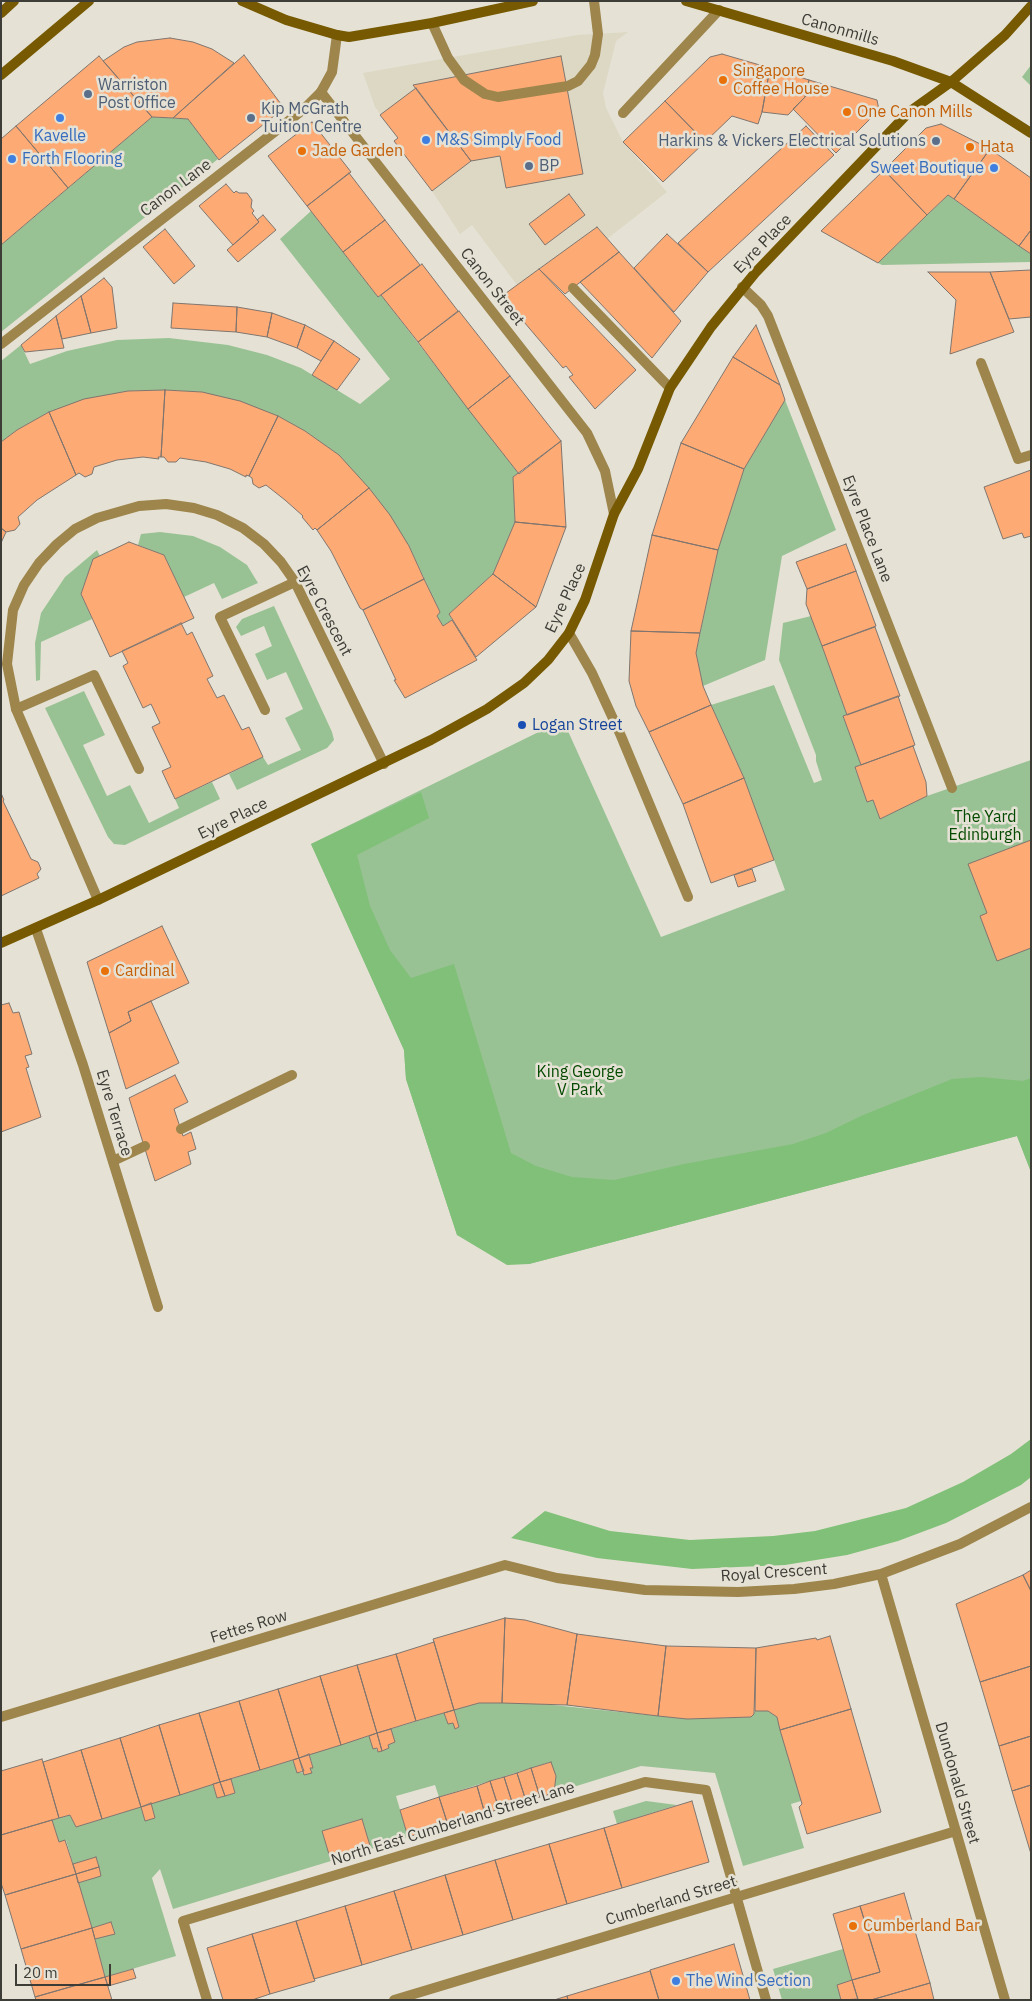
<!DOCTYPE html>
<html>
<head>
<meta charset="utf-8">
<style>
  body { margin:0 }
  #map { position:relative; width:1032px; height:2001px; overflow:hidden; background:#e5e2d5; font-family:"IBM Plex Sans",sans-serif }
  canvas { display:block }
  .frame { position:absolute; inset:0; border:2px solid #3d3c37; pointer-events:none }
  .scale { position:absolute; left:15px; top:1964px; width:96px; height:22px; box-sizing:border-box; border:2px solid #3d3c37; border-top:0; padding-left:6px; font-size:15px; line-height:18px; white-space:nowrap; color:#3d3c37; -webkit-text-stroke:4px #e5e2d5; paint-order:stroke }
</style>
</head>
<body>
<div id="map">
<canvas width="1032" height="2001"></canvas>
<div class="frame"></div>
<div class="scale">20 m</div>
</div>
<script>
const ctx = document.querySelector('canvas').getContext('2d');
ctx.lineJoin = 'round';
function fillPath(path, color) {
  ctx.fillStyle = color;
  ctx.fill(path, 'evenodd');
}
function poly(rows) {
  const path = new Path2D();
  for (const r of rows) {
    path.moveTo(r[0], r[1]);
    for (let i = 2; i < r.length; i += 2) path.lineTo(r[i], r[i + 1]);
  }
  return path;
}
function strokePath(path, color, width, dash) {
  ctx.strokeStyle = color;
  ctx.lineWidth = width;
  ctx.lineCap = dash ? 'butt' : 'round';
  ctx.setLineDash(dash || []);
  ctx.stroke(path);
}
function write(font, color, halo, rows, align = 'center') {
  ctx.font = font + ' "IBM Plex Sans",sans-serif';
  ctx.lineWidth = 5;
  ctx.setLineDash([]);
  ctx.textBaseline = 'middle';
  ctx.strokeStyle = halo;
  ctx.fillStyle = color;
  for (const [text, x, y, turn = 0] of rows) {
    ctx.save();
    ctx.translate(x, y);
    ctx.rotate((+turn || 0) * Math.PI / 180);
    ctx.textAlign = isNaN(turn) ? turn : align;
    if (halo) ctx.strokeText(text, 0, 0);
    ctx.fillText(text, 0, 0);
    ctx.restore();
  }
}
fillPath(poly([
  [628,32,616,41,603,93,606,108,623,142,667,192,607,239,597,227,517,285,472,225,460,234,432,191,394,141,398,138,375,107,363,73,577,35]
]), '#ddd8c4');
fillPath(poly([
  [1031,65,1031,86,1022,77],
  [152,117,188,119,218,159,1,332,1,245],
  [948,195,1031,254,1031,262,882,265,878,263],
  [311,211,378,297,381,295,519,474,513,477,515,522,493,574,449,614,452,620,443,626,437,616,440,612,409,546,339,455,305,431,278,416,202,392,165,390,128,391,49,412,17,430,1,442,1,361,21,345,30,364,67,351,117,340,169,338,228,345,267,355,301,368,360,404,390,379,280,239],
  [785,400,836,530,782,556,765,660,703,686,696,653,718,550,744,469],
  [160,532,193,536,220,547,247,565,258,583,222,599,214,583,184,597,164,555,138,545,141,534],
  [97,550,100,556,93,560,81,594,92,619,41,642,40,680,36,681,35,643,41,613,65,577],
  [274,606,332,732,334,740,327,748,237,790,229,774,263,757,268,765,301,750,285,718,303,709,286,672,267,680,255,654,272,646,264,626,241,636,236,627,242,619],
  [811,616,847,715,843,716,861,765,855,768,867,802,873,800,880,819,927,796,1031,760,1031,1172,1017,1136,529,1264,457,1235,406,1079,404,1050,311,844,563,720,661,937,785,890,744,778,711,705,774,685,814,783,822,780,816,761,816,755,779,660,783,623],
  [84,691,105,735,83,745,107,796,130,785,149,823,179,808,175,799,212,782,220,799,125,845,114,844,108,837,45,708],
  [479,1703,534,1703,687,1719,751,1717,755,1711,768,1711,777,1717,801,1801,791,1804,804,1848,743,1866,715,1773,641,1766,554,1793,556,1776,550,1762,439,1797,435,1785,396,1796,408,1837,371,1849,362,1819,322,1831,331,1861,173,1909,160,1869,152,1878,176,1956,105,1977,95,1939,115,1933,111,1922,92,1928,78,1883,101,1876,96,1858,73,1864,66,1840,59,1842,52,1820,70,1815,76,1827,141,1807,145,1820,155,1818,151,1803,213,1784,217,1798,225,1796,235,1793,231,1779,293,1760,297,1773,312,1772,310,1768,313,1767,309,1754,369,1736,378,1752,389,1748,388,1745,395,1742,391,1729,444,1713,448,1724,453,1723,456,1729,459,1727,454,1710],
  [646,1801,677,1805,617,1824,613,1811],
  [843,1949,852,1980,837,1985,841,2000,782,2000,773,1969]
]), '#99c294');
fillPath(poly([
  [421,792,429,818,357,855,370,906,390,950,411,978,454,964,511,1153,536,1166,572,1177,614,1180,684,1164,793,1144,826,1133,861,1116,952,1079,981,1077,1023,1081,1031,1078,1031,1172,1017,1136,529,1264,507,1265,457,1235,406,1079,404,1050,311,844],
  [1031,1439,1031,1477,1021,1485,946,1523,898,1541,847,1555,785,1565,692,1569,597,1558,511,1538,545,1511,610,1531,690,1540,773,1536,815,1531,906,1508,963,1482,1011,1454]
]), '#80c078');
const building = poly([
  [170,38,193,42,212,49,234,63,173,118,152,117,103,61,124,47,137,42,170,38],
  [722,54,770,68,762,112,758,124,732,116,705,142,665,101,710,57,722,54],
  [244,55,284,108,219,160,188,119,173,118,244,55],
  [99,56,152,117,68,188,16,126,99,56],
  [561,56,583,174,506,188,500,156,471,161,413,85,561,56],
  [770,68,809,80,805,97,788,115,762,112,770,68],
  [809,80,877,100,879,110,836,153,793,109,805,97,809,80],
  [416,88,471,161,432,191,394,141,398,138,380,115,416,88],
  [665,101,705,142,663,182,623,142,665,101],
  [312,122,351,172,307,206,268,156,312,122],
  [941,124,990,149,954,199,948,195,927,215,884,170,926,128,941,124],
  [16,126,68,188,1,245,1,139,16,126],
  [806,126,834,155,708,272,678,243,806,126],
  [990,149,1031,178,1031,230,1019,246,954,199,990,149],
  [884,170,927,215,878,263,821,231,884,170],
  [349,173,385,220,343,252,307,206,349,173],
  [226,184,234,193,236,191,239,193,247,193,252,200,251,207,254,211,252,213,259,222,233,245,199,206,226,184],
  [569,194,585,215,545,245,529,224,569,194],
  [263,215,276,230,238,262,227,250,259,222,257,220,263,215],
  [385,220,420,265,378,297,343,252,385,220],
  [597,227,619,252,565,294,539,269,597,227],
  [165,229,195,266,174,284,143,247,165,229],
  [1031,230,1031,254,1019,246,1031,230],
  [667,234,708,272,674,312,634,268,667,234],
  [619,252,681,321,652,358,580,282,619,252],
  [422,264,458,311,418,342,381,295,422,264],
  [539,269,636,370,595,409,569,377,573,375,566,366,563,368,502,296,539,269],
  [1031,270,1031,317,1009,319,990,272,1031,270],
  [928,272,990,272,1014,332,950,354,956,300,928,272],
  [104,278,112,287,117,328,91,333,81,296,104,278],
  [81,296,91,333,62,339,56,316,81,296],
  [173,303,237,307,236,332,171,328,173,303],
  [237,307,272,313,267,337,236,332,237,307],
  [459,311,510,376,468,409,418,342,459,311],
  [272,313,305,325,297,348,267,337,272,313],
  [56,316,64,348,25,352,21,345,56,316],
  [305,325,334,341,321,361,297,348,305,325],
  [756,325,780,385,733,357,756,325],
  [334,341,360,359,337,390,312,375,334,341],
  [733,357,780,385,785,400,744,469,681,443,733,357],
  [510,376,561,441,519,474,468,409,510,376],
  [165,390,202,392,240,401,278,416,249,476,246,475,246,477,230,469,206,462,180,458,176,462,168,462,164,457,161,457,165,390],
  [165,390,161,457,158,457,159,459,143,457,117,460,94,467,92,474,85,477,79,473,76,475,49,412,84,399,128,391,165,390],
  [49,412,76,475,37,500,18,517,20,524,15,530,6,532,1,528,1,442,17,430,49,412],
  [278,416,305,431,339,455,369,488,317,530,315,528,313,530,302,517,303,516,285,500,266,485,259,488,253,484,252,478,249,476,278,416],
  [561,441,566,527,515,522,513,477,561,441],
  [681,443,744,469,718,550,652,535,681,443],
  [1031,470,1031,536,1024,538,1022,533,1003,539,984,487,1031,470],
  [369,488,390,515,409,546,424,579,363,610,360,608,331,551,317,530,369,488],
  [515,522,566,527,536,607,493,574,515,522],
  [1,528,6,532,1,543,1,528],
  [652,535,718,550,700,633,631,631,652,535],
  [129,542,164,555,194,618,110,657,81,594,93,559,129,542],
  [846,544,856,571,807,589,796,562,846,544],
  [856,571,876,626,822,646,806,604,807,589,856,571],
  [493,574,536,607,476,657,449,614,493,574],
  [424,579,440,612,437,616,443,626,452,620,477,660,405,698,394,680,396,680,363,610,424,579],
  [181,623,187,635,192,632,213,676,207,679,217,698,224,695,242,730,249,727,263,757,175,799,162,771,171,767,152,727,160,723,151,704,143,708,123,666,128,663,122,651,181,623],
  [875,627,900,696,847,715,822,646,875,627],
  [631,631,700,633,696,653,703,686,711,705,649,732,636,706,629,681,631,631],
  [898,696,915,745,861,765,843,716,898,696],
  [711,705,744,778,683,804,649,732,711,705],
  [913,746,926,782,927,796,880,819,873,800,867,802,855,767,913,746],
  [744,778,774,860,711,883,683,804,744,778],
  [1,793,4,800,3,801,31,859,38,862,41,869,37,874,39,878,1,896,1,793],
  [1031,840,1031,948,997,961,980,916,987,913,968,864,1031,840],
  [752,869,756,881,738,887,734,875,752,869],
  [162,926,189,983,128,1012,131,1021,109,1033,87,962,162,926],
  [151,1001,179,1063,126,1089,109,1033,131,1021,128,1012,151,1001],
  [9,1003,13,1013,19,1012,32,1054,25,1056,29,1067,26,1068,41,1117,1,1132,1,1005,9,1003],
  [175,1075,188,1102,174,1109,183,1136,191,1132,196,1149,188,1152,191,1164,155,1181,129,1098,175,1075],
  [1031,1570,1031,1591,1023,1575,1031,1570],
  [1023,1575,1031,1591,1031,1666,980,1682,956,1604,1023,1575],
  [505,1618,502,1703,479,1703,454,1710,433,1639,505,1618],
  [505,1618,525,1620,577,1634,567,1705,502,1703,505,1618],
  [577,1634,666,1646,658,1716,567,1705,577,1634],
  [830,1636,851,1709,780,1730,777,1717,768,1711,755,1711,756,1648,816,1638,817,1640,830,1636],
  [434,1642,454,1710,416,1721,396,1654,434,1642],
  [666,1646,756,1648,754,1714,751,1717,687,1719,658,1716,666,1646],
  [396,1654,416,1721,377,1733,357,1665,396,1654],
  [357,1665,377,1733,341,1745,320,1676,357,1665],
  [1031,1666,1031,1736,999,1746,980,1682,1031,1666],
  [320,1676,341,1745,299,1758,278,1689,320,1676],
  [278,1689,299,1758,260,1770,239,1701,278,1689],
  [239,1701,260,1770,220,1782,199,1713,239,1701],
  [851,1709,881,1812,807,1834,799,1807,802,1804,780,1730,851,1709],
  [454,1710,459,1727,455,1729,453,1723,448,1724,444,1713,454,1710],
  [199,1713,220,1782,180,1795,159,1725,199,1713],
  [159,1725,180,1795,141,1807,120,1738,159,1725],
  [391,1729,395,1742,388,1745,389,1748,382,1751,377,1733,391,1729],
  [377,1733,382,1751,378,1752,377,1748,373,1749,369,1736,377,1733],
  [1031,1736,1031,1785,1012,1791,999,1746,1031,1736],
  [120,1738,141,1807,102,1819,81,1750,120,1738],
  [81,1750,102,1819,76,1827,70,1815,59,1818,43,1762,81,1750],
  [309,1754,313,1768,310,1768,312,1773,304,1775,299,1758,309,1754],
  [299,1758,304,1771,297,1773,293,1760,299,1758],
  [42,1759,59,1818,1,1835,1,1771,42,1759],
  [551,1762,556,1776,554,1793,540,1797,531,1768,551,1762],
  [531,1768,540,1797,526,1801,517,1773,531,1768],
  [517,1773,526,1801,513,1805,504,1777,517,1773],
  [504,1777,513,1805,499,1809,490,1781,504,1777],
  [231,1779,235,1793,225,1796,220,1782,231,1779],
  [490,1781,499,1809,485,1814,477,1786,490,1781],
  [220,1782,225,1796,217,1798,213,1784,220,1782],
  [1031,1785,1031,1854,1012,1791,1031,1785],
  [477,1786,485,1814,448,1825,439,1797,477,1786],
  [439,1797,448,1825,408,1837,400,1810,439,1797],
  [692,1801,709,1862,622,1888,604,1828,692,1801],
  [151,1803,155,1818,145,1821,141,1807,151,1803],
  [362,1819,371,1849,331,1861,322,1831,362,1819],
  [52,1820,59,1842,65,1840,76,1874,5,1895,1,1883,1,1835,52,1820],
  [604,1828,622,1888,567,1904,549,1844,604,1828],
  [549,1844,567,1904,513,1920,495,1860,549,1844],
  [96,1857,99,1867,76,1874,73,1864,96,1857],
  [495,1860,513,1920,463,1935,445,1875,495,1860],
  [99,1867,101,1876,78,1883,76,1874,99,1867],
  [76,1874,92,1928,21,1949,5,1895,76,1874],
  [445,1875,463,1935,412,1950,394,1891,445,1875],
  [394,1891,412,1950,362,1965,345,1906,394,1891],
  [904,1893,930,1983,871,2000,858,2000,852,1980,880,1972,860,1906,904,1893],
  [345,1906,362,1965,314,1979,296,1921,345,1906],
  [860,1906,880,1972,852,1980,833,1914,860,1906],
  [296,1921,315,1981,270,1994,252,1934,296,1921],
  [111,1922,115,1934,95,1939,92,1928,111,1922],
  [92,1928,105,1977,35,1997,21,1949,92,1928],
  [252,1934,270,1994,252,2000,223,2000,207,1948,252,1934],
  [734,1944,750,2000,659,2000,650,1970,734,1944],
  [133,1969,136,1978,108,1986,105,1977,133,1969],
  [650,1971,659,2000,568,2000,567,1996,650,1971],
  [105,1977,112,2000,36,2000,35,1997,105,1977],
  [852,1980,858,1999,841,2000,837,1985,852,1980],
  [930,1983,934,2000,871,2000,930,1983],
  [567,1996,568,2000,554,2000,567,1996]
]);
fillPath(building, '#fdaa75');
strokePath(building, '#80756e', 1);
strokePath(poly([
  [432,23,448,58,464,80,485,94,498,97,568,86,578,81,591,65,595,55,598,34,594,1],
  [573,288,670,388],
  [1,344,304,109,321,92],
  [981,363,1018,459,1031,455],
  [16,709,94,675,139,769],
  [265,710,220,617,295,582],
  [181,1129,292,1075],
  [113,1161,145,1146],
  [207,2000,183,1921,645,1782,706,1790,766,2000]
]), '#9d854c', 10);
strokePath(poly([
  [337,35,332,72,321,92,587,433,605,471,614,514],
  [623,113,719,10],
  [742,287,761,305,768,316,952,788],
  [569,633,592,673,621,736,688,897],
  [98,900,16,709,7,664,13,610,24,585,39,563,57,544,75,529,97,518,139,506,166,504,194,508,217,515,243,528,264,544,281,562,295,582,384,764],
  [36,929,83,1065,158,1307],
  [881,1574,1005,2000],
  [1,1717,505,1565,557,1578,645,1590,738,1592,794,1589,834,1584,881,1574,960,1544,1031,1507],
  [394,2000,956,1831]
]), '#9d854c', 10);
strokePath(poly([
  [242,1,286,20,337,35,349,37,432,23,533,1],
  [686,1,893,61,951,82,1031,133],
  [1,13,14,1],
  [1,75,89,1],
  [1,943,98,900,431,740,487,709,524,683,548,660,569,633,585,600,614,514,638,469,670,388,711,327,755,273,909,112,951,82,1005,35,1031,6]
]), '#765901', 10);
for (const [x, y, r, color] of [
  [723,80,5,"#e8710a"],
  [88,94,5,"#5c6f8a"],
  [847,112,5,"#e8710a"],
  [60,118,5,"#3f7fe0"],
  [251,118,5,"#5c6f8a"],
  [426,140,5,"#3f7fe0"],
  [936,141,5,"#5c6f8a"],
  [970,147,5,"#e8710a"],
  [302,151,5,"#e8710a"],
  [12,159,5,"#3f7fe0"],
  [529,166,5,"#5c6f8a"],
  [994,168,5,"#3f7fe0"],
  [522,725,5,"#1a4fb4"],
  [105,971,5,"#e8710a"],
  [853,1926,5,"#e8710a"],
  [676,1981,5,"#3f7fe0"]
]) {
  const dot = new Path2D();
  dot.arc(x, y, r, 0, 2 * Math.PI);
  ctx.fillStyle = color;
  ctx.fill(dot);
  strokePath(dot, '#e5e2d5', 2);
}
write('16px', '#3d3c37', '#e5e2d5', [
  ["Canonmills",840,30,16],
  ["Canon Lane",176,188,-37],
  ["Eyre Place",763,244,-46],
  ["Canon Street",492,287,52],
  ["Eyre Place Lane",867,529,69],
  ["Eyre Place",566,598,-65],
  ["Eyre Crescent",324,611,62],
  ["Eyre Place",233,819,-26],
  ["Eyre Terrace",114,1113,73],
  ["Royal Crescent",774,1573,-4],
  ["Fettes Row",249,1627,-17],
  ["Dundonald Street",957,1783,74],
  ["North East Cumberland Street Lane",453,1824,-17],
  ["Cumberland Street",671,1901,-17]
]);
write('16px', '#c56008', '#e5e2d5', [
  ["Singapore",733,71],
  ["Coffee House",733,89],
  ["One Canon Mills",857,112],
  ["Hata",980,147],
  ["Jade Garden",312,151],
  ["Cardinal",115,971],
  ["Cumberland Bar",863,1926]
], 'left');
write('16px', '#4e5e75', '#e5e2d5', [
  ["Warriston",98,85],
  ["Post Office",98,103],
  ["Kip McGrath",261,109],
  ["Tuition Centre",261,127],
  ["Harkins & Vickers Electrical Solutions",926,141,"right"],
  ["BP",539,166]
], 'left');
write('16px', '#366cbe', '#e5e2d5', [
  ["Kavelle",60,136,"center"],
  ["M&S Simply Food",436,140],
  ["Forth Flooring",22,159],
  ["Sweet Boutique",984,168,"right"],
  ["The Wind Section",686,1981]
], 'left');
write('16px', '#164399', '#e5e2d5', [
  ["Logan Street",532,725]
], 'left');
write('16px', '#044a00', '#e5e2d5', [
  ["The Yard",985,817],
  ["Edinburgh",985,835],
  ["King George",580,1072],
  ["V Park",580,1090]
]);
</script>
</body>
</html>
